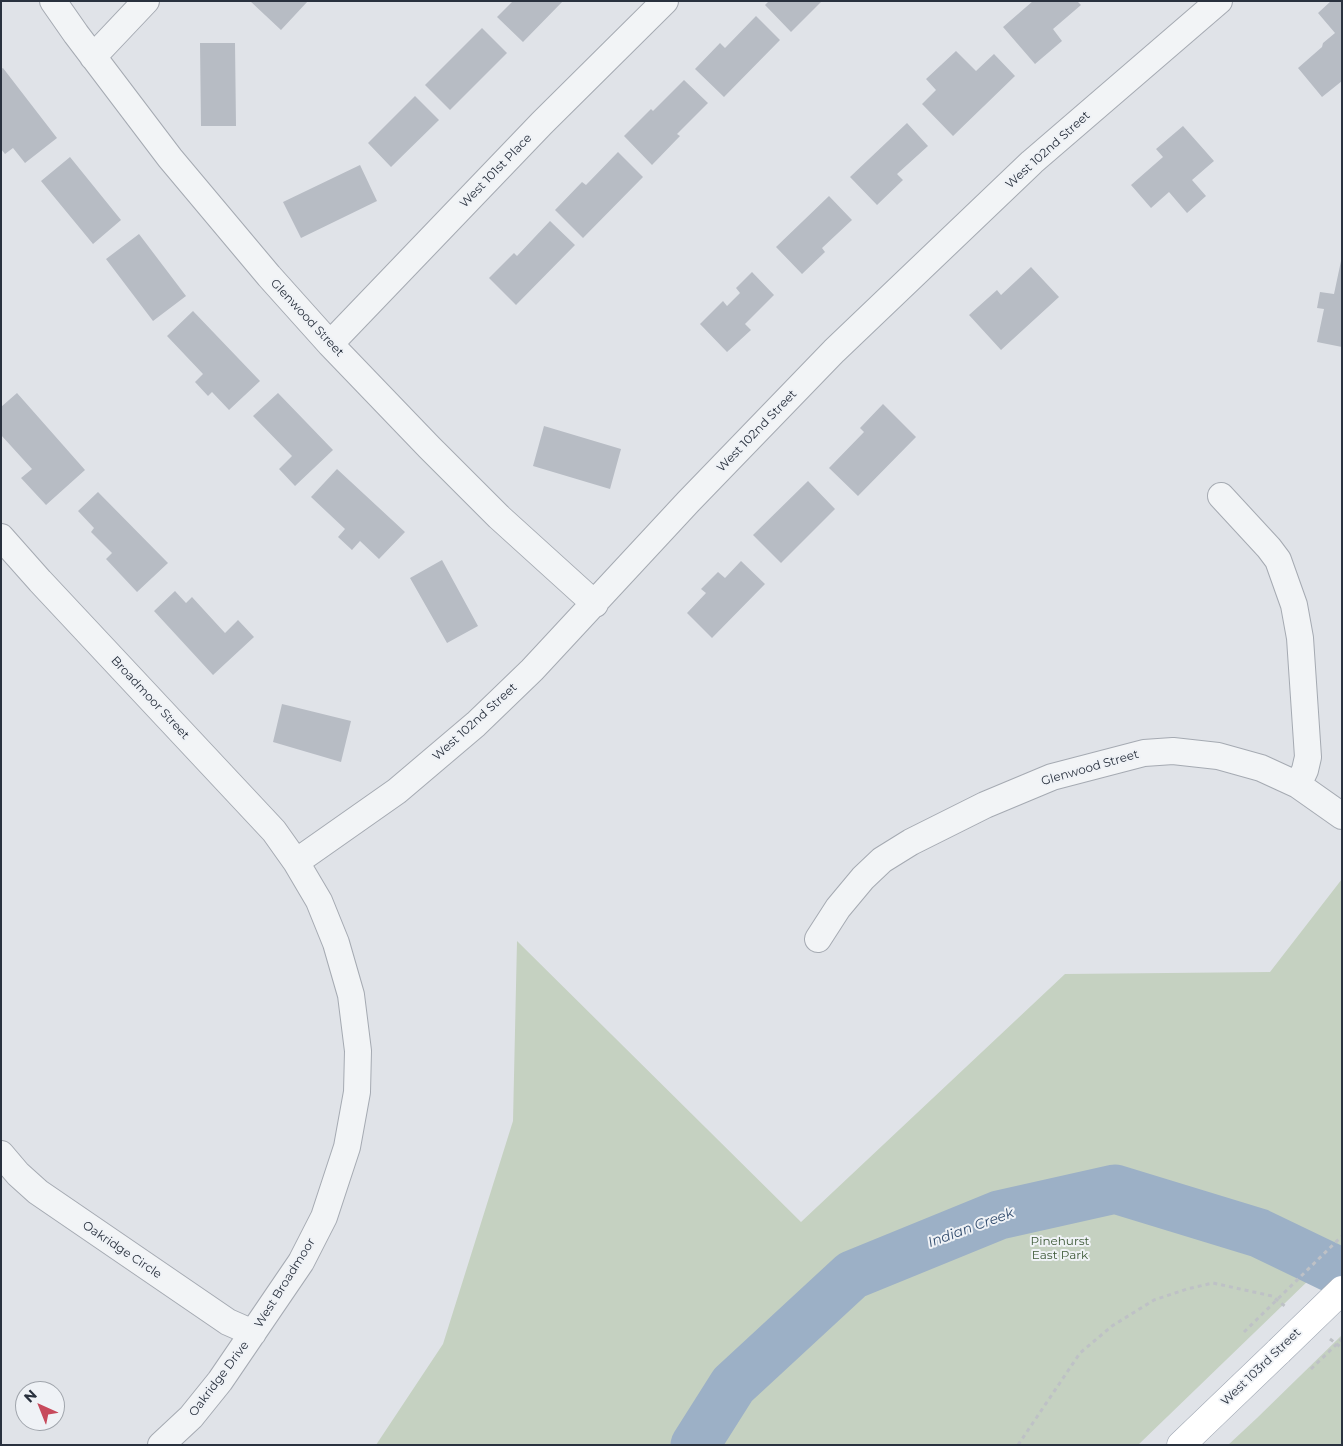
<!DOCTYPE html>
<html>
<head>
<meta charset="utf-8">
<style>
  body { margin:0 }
  #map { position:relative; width:1343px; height:1446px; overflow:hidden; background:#e0e3e8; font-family:Montserrat,sans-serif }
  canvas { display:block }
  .frame { position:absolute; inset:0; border:2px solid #29313e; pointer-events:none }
  .north { position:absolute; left:15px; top:1381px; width:50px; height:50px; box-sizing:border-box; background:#eff2f6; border:1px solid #a0a5ac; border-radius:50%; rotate:316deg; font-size:14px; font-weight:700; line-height:20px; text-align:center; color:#29313e }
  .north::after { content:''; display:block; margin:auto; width:18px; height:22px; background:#c74a5c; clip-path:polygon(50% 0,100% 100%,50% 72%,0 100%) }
</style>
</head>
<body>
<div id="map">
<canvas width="1343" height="1446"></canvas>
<div class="frame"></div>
<div class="north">N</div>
</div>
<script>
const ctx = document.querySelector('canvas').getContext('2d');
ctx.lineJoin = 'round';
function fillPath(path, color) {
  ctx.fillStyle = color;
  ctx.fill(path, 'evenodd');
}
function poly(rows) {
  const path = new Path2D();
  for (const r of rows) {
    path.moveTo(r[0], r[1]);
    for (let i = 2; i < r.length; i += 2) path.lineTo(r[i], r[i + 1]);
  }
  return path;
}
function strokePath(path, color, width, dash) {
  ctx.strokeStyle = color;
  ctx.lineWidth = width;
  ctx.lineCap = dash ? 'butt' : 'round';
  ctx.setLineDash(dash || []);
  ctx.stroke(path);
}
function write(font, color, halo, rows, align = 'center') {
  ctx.font = font + ' Montserrat,sans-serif';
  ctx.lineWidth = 4;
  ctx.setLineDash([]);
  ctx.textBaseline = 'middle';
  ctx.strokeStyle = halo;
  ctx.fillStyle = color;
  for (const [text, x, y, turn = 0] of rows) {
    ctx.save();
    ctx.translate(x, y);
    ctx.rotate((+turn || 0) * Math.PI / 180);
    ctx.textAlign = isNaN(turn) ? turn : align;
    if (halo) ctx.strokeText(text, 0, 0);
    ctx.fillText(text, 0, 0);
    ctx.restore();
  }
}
fillPath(poly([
  [1342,879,1342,1248,1138,1445,376,1445,443,1344,513,1121,517,941,801,1222,1065,974,1270,972],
  [1342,1335,1342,1445,1228,1445,1257,1418]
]), '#c5d1c1');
strokePath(poly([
  [695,1445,733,1385,852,1275,999,1215,1115,1189,1259,1233,1342,1273]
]), '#9cb0c6', 49);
fillPath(poly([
  [250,1,308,1,281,30],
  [513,1,563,1,523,42,497,17],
  [769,1,822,1,791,32,765,5],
  [1033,1,1077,1,1081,5,1053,29,1062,41,1035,64,1003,27],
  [1331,1,1342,1,1342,81,1322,97,1298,68,1322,47,1323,43,1335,33,1318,13],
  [756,16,780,40,724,97,695,69,720,43,725,48],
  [482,28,507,53,450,110,425,85],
  [200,43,235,43,236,126,201,126],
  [956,51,976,71,994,54,1015,76,953,136,922,104,936,90,926,79],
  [3,68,57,138,25,163,13,148,5,154,1,149,1,69],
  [684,80,708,103,677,134,680,136,652,165,624,136,651,109,653,111],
  [415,96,439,120,391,167,368,143],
  [907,123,928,146,897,174,903,180,877,205,850,177],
  [1183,126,1214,161,1192,180,1206,196,1187,213,1169,192,1151,208,1131,185,1163,157,1156,149],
  [618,152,643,177,583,238,555,210,582,182,586,185],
  [70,157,121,220,93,244,41,181],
  [360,165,377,201,301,238,283,202],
  [829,196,852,220,822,248,825,252,802,274,776,247],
  [550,221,575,245,516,305,489,278,514,253,517,256],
  [139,234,186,296,153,321,106,259],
  [1341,261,1342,261,1342,347,1317,342,1324,309,1317,308,1320,292,1334,294],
  [1031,267,1059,297,1001,350,969,315,997,290,1001,295],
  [752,272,774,295,745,324,751,330,727,352,700,324,723,301,727,306,740,293,736,288],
  [193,311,260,381,229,410,212,392,208,396,195,382,203,374,167,336],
  [17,393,85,470,46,505,21,478,32,469,1,435,1,407],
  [278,393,333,450,295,486,279,469,292,456,253,416],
  [883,404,916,437,858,496,829,468,864,432,860,428],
  [544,426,621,449,610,489,533,466],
  [337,469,405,532,379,559,360,541,352,550,338,537,345,529,311,497],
  [808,481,835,509,781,563,753,535],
  [98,492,168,563,137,592,106,559,112,553,91,532,94,528,78,511],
  [442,560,478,626,447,643,410,578],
  [741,561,765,584,712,638,687,613,706,593,701,589,718,572,725,578],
  [175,591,186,603,192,597,225,633,238,620,254,637,213,675,154,611],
  [282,704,351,721,341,762,273,742]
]), '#b7bcc4');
const minor = poly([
  [53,1,76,34,170,158,269,276,330,344,429,447,499,517,595,604],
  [93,57,146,1],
  [330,344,542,123,665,1],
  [1221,496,1269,548,1278,560,1294,605,1300,638,1308,757,1305,770,1298,785],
  [1,537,40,581,274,831,296,862,319,901,336,943,351,995,358,1051,357,1092,347,1147,324,1217,301,1262,220,1381,191,1417,161,1445],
  [296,862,397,791,476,724,532,670,688,502,834,351,1032,162,1219,1],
  [818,939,838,908,863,878,882,860,911,842,985,805,1052,777,1144,753,1173,751,1218,756,1261,768,1298,785,1342,816],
  [1,1154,18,1174,38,1192,228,1322,253,1333]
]);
const major = poly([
  [1181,1445,1279,1351]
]);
strokePath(minor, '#a5aab2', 28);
strokePath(major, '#9fa7b3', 29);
strokePath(poly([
  [1330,1339,1342,1348],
  [1018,1445,1080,1353,1112,1326,1154,1300,1187,1289,1213,1283,1272,1296,1286,1307]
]), '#bec1c6', 3, [4, 4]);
strokePath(minor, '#f2f4f6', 26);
strokePath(major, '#fff', 28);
const majorBridge = poly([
  [1279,1351,1342,1290]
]);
strokePath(majorBridge, '#9fa7b3', 29, []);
strokePath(poly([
  [1244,1332,1342,1236],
  [1311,1369,1342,1339]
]), '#bec1c6', 3, [4, 4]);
strokePath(majorBridge, '#fff', 28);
write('12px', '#29313e', '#eff2f6', [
  ["West 102nd Street",1048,150,-42],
  ["West 101st Place",496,171,-46],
  ["Glenwood Street",307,318,47],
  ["West 102nd Street",757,431,-46],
  ["Broadmoor Street",150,698,47],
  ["West 102nd Street",475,722,-42],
  ["Glenwood Street",1090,768,-16],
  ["Oakridge Circle",122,1250,34],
  ["West Broadmoor",285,1283,-58],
  ["West 103rd Street",1261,1367,-44],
  ["Oakridge Drive",219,1379,-53]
]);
write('12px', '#3d5937', '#eff2f6', [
  ["Pinehurst",1060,1241],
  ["East Park",1060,1255]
]);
write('italic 14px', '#354f70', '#eff2f6', [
  ["Indian Creek",971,1228,-20]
]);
</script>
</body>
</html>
